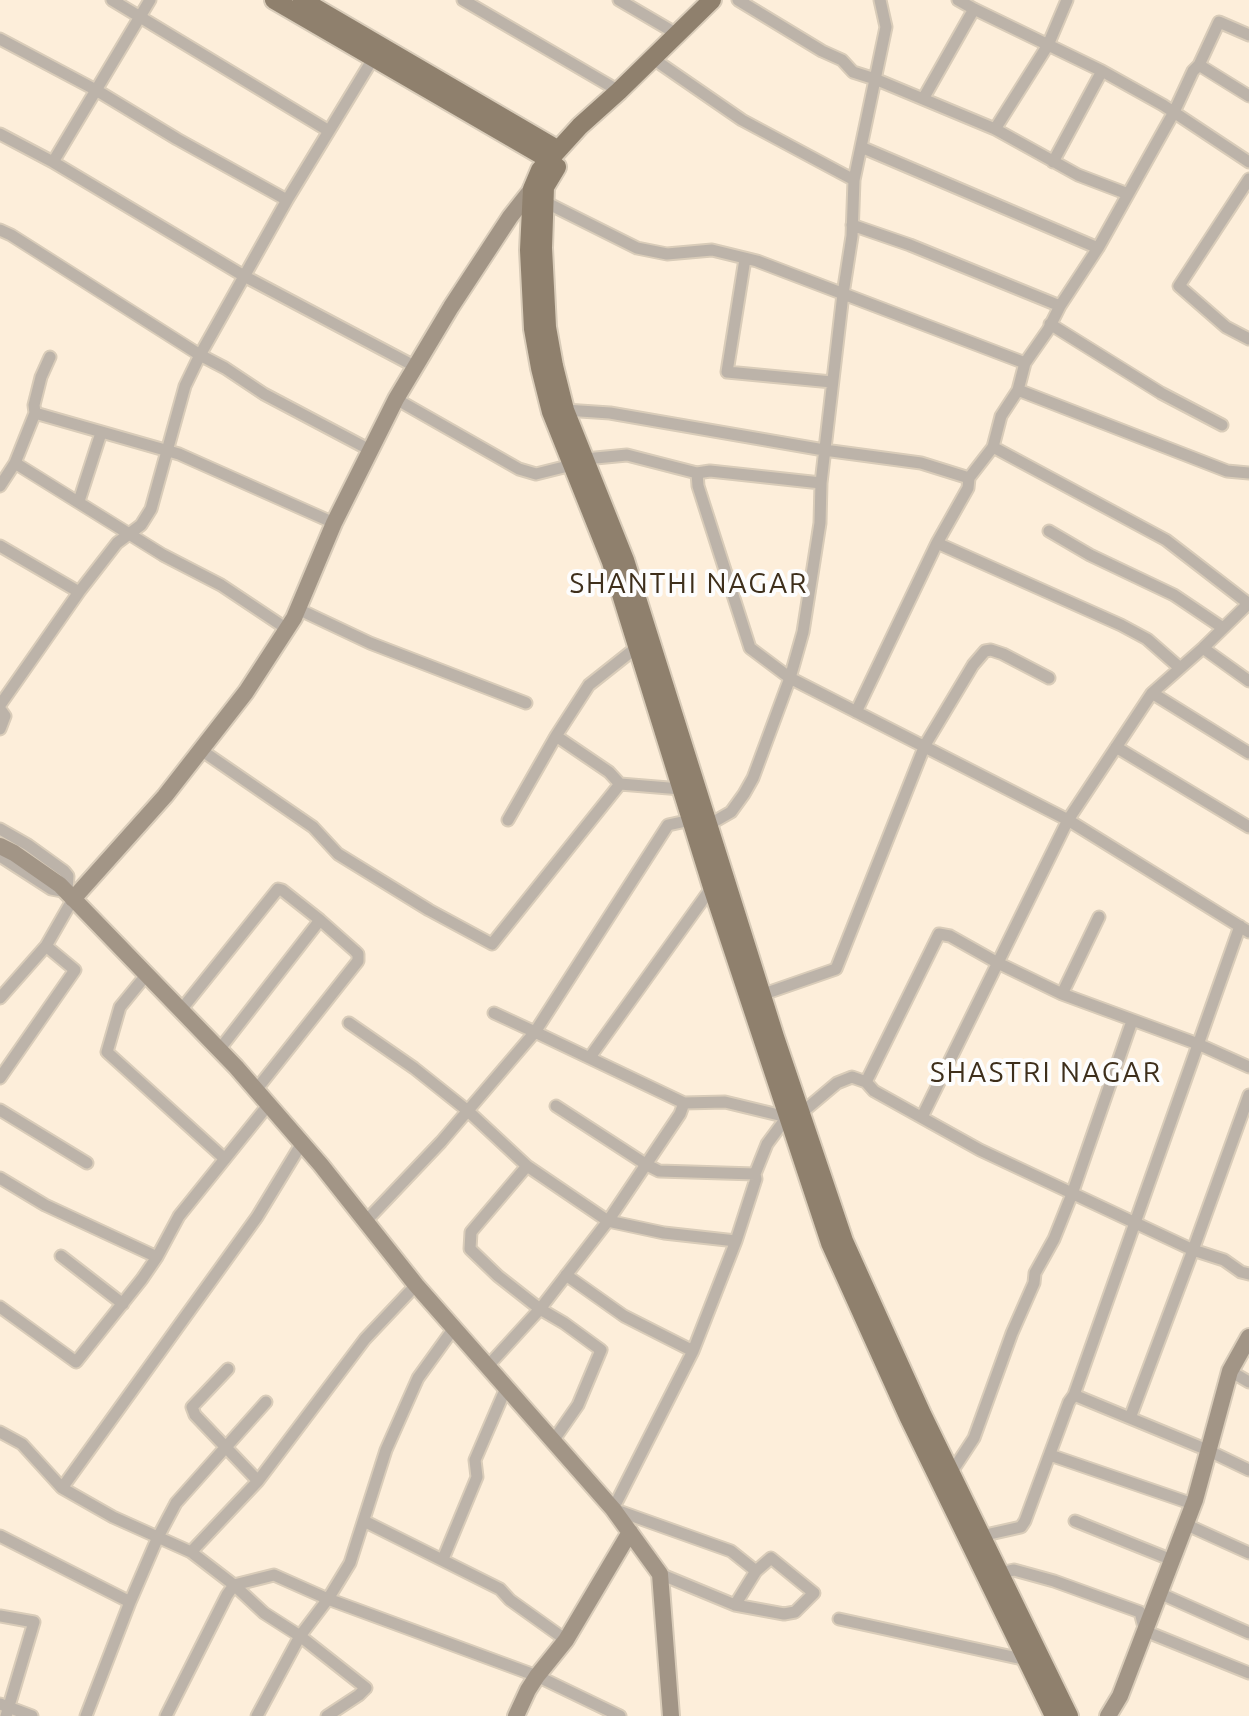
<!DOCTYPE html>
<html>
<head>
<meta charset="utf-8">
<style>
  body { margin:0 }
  canvas { display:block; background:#fdeeda }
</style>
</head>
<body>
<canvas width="1249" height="1716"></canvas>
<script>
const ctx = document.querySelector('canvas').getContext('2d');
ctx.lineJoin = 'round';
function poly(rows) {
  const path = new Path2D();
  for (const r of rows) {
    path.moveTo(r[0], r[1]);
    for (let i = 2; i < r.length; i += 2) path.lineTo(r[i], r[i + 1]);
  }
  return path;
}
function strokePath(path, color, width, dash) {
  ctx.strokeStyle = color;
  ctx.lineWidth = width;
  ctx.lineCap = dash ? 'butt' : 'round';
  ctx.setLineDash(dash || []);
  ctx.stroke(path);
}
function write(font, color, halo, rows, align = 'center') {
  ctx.font = font + ' Ubuntu,sans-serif';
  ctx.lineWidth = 8;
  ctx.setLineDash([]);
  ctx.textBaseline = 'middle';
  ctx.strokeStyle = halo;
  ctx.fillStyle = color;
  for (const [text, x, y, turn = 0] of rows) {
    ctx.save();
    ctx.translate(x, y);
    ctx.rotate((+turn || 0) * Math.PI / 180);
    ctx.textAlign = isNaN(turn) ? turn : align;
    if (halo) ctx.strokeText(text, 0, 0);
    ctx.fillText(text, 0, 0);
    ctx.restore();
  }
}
const street = poly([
  [112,0,329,131],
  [463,0,619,91],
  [619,0,677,34],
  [738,0,822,51,842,60,853,72,875,79,995,129,1078,175,1128,194],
  [958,0,974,9,1102,71,1163,105,1249,162],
  [0,39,96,90,177,139,287,200],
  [652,58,742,120,854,180],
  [1199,65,1249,96],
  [923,99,974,9],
  [995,129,1048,45,1067,0],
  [0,134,53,162,244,276,416,367],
  [861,147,1098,248],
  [53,162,150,0],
  [1053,162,1102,71],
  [1249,179,1179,286,1226,327,1249,339],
  [545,202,637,248,667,254,712,250,757,261,1025,363],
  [852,225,910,245,1060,306],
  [0,230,11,235,200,355,225,368,264,394,370,450],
  [745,259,727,372,832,382],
  [1050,324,1161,393,1222,425],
  [1018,390,1227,471,1249,473],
  [396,399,519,469,536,474,572,465,585,459,627,455,697,473,710,471,821,483],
  [565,410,610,413,824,450,921,463,969,478],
  [35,413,179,454,334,523],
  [993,447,1001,416,1018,390,1025,363,1048,330,1060,306,1098,248,1174,112,1193,71,1199,65,1219,22,1249,35],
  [15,463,163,555,221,585,287,629],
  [697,473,698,486,750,648,790,678,803,632,820,523,821,483,843,294,852,236,854,180,886,27,880,0],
  [0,486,15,463,35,413,34,405,41,377,50,357],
  [79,501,101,433],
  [1049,531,1090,555,1174,595,1223,628],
  [937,543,1121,625,1147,639,1180,668],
  [0,546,79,592],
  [298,609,370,643,526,703],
  [1203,648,1249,681],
  [1152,693,1249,753],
  [0,705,79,592,117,543,141,525,151,509,185,386,200,355,287,200,374,57],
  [0,709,5,716,0,729],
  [856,712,937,543,968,488,969,478,993,447,1166,540,1249,604],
  [556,736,609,772,620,784,681,789],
  [1116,747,1249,827],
  [201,750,313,827,338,854,429,910,492,944,620,784],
  [508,820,556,736,589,685,637,647],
  [691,820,668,825,535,1032,684,1103,725,1102,787,1117,767,1144,755,1174,756,1179,736,1241,693,1351,613,1509,731,1551,756,1571],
  [703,828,731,812,744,794,753,778,790,678,1068,820,1249,932],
  [0,829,28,845,64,871,68,876,67,892,51,889,0,856],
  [147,974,120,1007,107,1052,225,1159],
  [1062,994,1099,917],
  [761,995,836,969,925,745,973,665,985,651,991,650,1003,654,1049,678],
  [0,998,46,946,73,899],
  [181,1010,278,889,282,890,320,920,355,951,358,954,358,961,256,1090],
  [349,1023,414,1068,468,1111,527,1166,608,1221,664,1233,736,1241],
  [219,1050,320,920],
  [590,1057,712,887],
  [0,1078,75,970,46,946],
  [866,1082,939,934,950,936,998,963,1062,994,1198,1044,1249,1067],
  [556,1106,647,1165,659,1171,755,1174],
  [0,1110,87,1163],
  [799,1115,837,1083,852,1077,866,1082,874,1091,980,1150,1193,1250,1224,1260,1241,1272,1249,1274],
  [922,1117,1068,820,1152,693,1203,648,1249,603],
  [527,1166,471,1232,470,1249,498,1276,540,1309,564,1323,601,1350,578,1405,553,1441],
  [0,1178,45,1205,157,1257],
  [366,1221,441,1142,535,1032,494,1013],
  [61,1256,123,1304],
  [566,1275,624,1316,693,1351],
  [0,1307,76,1362,142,1279,157,1257,179,1216,269,1104],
  [487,1367,540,1309,608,1221,680,1114,684,1103],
  [228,1369,192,1407,195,1415,258,1481],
  [1230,1371,1249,1382],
  [1074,1395,1205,1449,1249,1470],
  [1130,1418,1193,1250,1249,1095],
  [0,1432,22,1444,62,1488,113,1517,191,1552,234,1585,264,1613,300,1636,366,1688,359,1695,327,1716],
  [1050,1455,1193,1504],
  [951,1473,974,1438,1012,1333,1034,1283,1035,1273,1054,1239,1072,1194,1132,1021],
  [62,1488,257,1217,302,1143],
  [364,1521,500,1589,510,1600,566,1640],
  [1075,1521,1172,1560],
  [1185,1524,1249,1553],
  [0,1536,130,1602],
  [981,1536,1021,1527,1025,1521,1069,1402,1074,1395,1240,926],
  [191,1552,258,1481,365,1339,416,1285],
  [443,1559,477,1477,475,1460,506,1388],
  [1000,1573,1014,1570,1054,1581,1140,1612,1145,1631,1249,1673],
  [660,1574,735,1605,784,1614,795,1612,814,1593,771,1558,756,1571,735,1605],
  [1159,1593,1249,1633],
  [0,1616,34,1622,6,1716],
  [839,1619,1027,1660],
  [0,1704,32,1716],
  [86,1716,130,1602,158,1537,176,1503,266,1402],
  [166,1716,227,1595,234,1585,274,1575,328,1599,537,1676,620,1716],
  [257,1716,300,1636,328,1599,350,1563,386,1450,418,1378,454,1328]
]);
const secondary = poly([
  [0,846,14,853,60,885,236,1067,321,1165,416,1285,613,1509,660,1574,671,1716],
  [73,899,165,796,246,692,294,618,334,523,396,399,451,307,510,217,532,189],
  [516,1716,528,1690,537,1676,566,1640,630,1532],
  [1108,1716,1120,1696,1195,1500,1230,1371,1249,1337]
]);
const primary = poly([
  [274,0,548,159],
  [302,0,557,149],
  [712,0,619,91,580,126,540,170,532,189,529,250,533,329,540,368,551,412,611,562,712,887,830,1243,908,1416,1054,1716],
  [557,167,545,187,543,248,547,327,554,366,565,410,625,560,775,1037,844,1241,922,1414,1069,1716]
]);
strokePath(street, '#d9ccb9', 15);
strokePath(secondary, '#d9ccb9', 20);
strokePath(primary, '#d9ccb9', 22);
strokePath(street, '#bcb3a9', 11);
strokePath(secondary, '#a29586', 16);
strokePath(primary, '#8f806d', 18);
ctx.letterSpacing = '2px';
write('28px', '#3e2f1b', '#fdfdfd', [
  ["SHANTHI NAGAR",689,584],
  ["SHASTRI NAGAR",1046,1073]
]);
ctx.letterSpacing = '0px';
</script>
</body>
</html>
